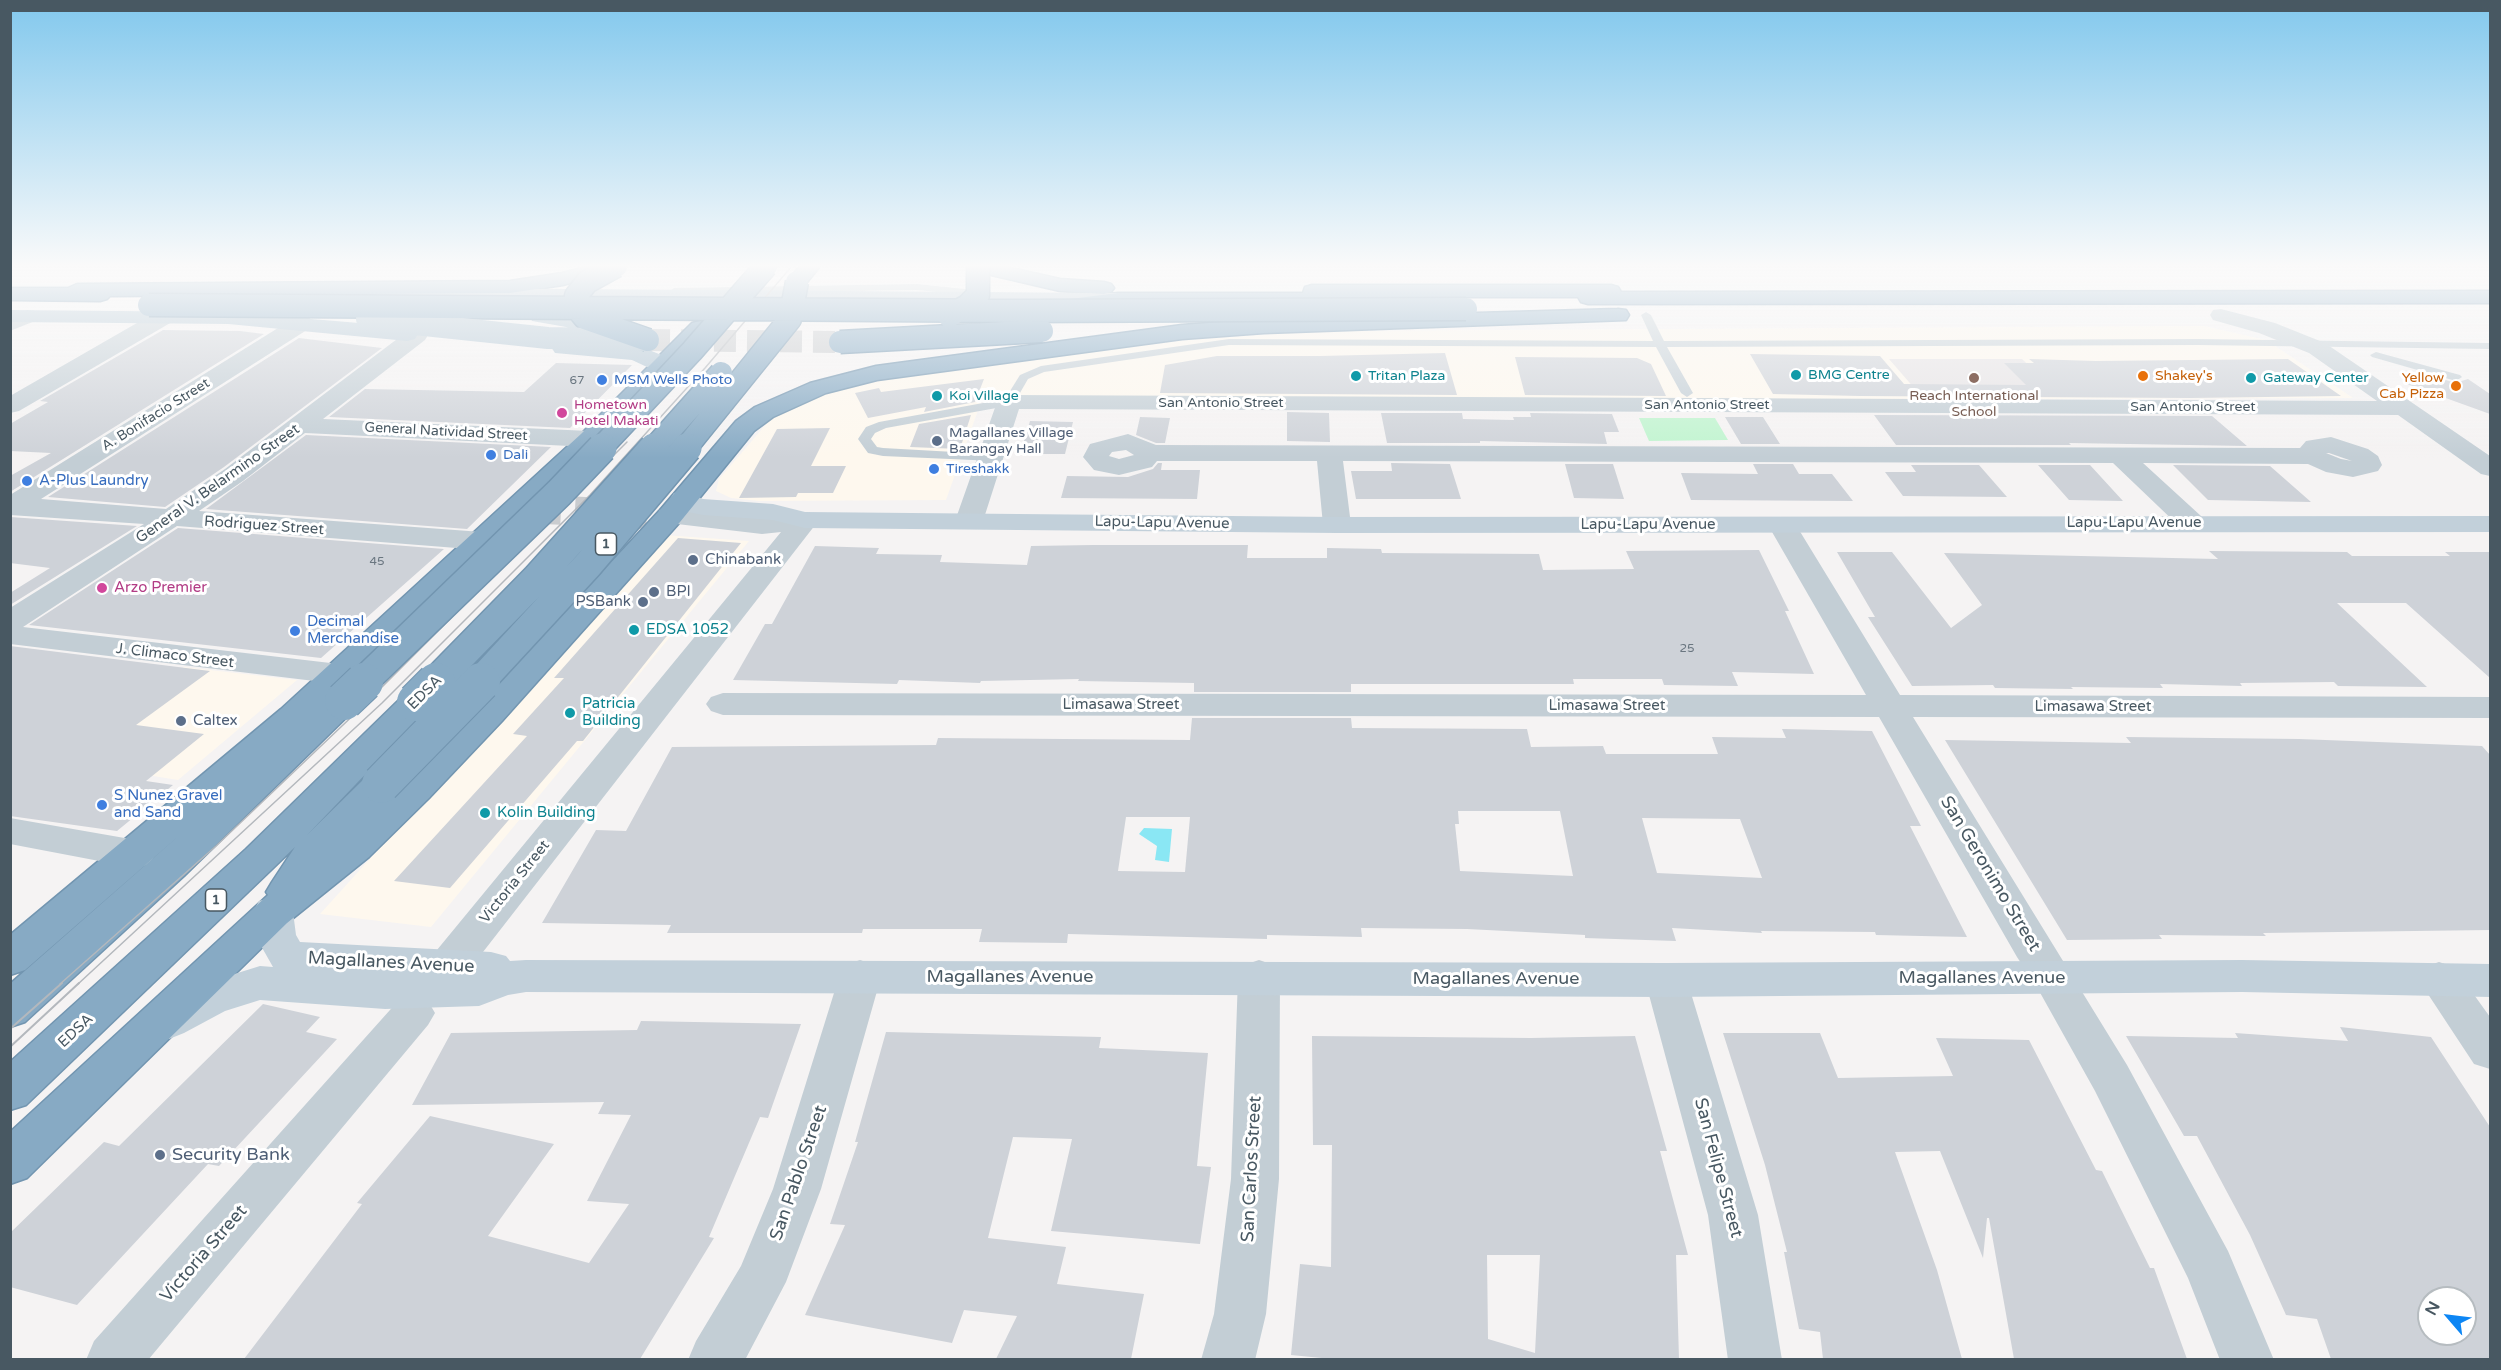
<!DOCTYPE html>
<html>
<head>
<meta charset="utf-8">
<style>
  body { margin:0 }
  #map { position:relative; width:2501px; height:1370px; overflow:hidden; background:#f5f3f3; font-family:"Varela Round",sans-serif }
  canvas { display:block }
  .frame { position:absolute; inset:0; border:12px solid #485862; pointer-events:none }
  .north { position:absolute; left:2417px; top:1286px; width:60px; height:60px; box-sizing:border-box; background:#fff; border:2px solid #b6bcc0; border-radius:50%; rotate:298deg; font-size:16px; font-weight:700; line-height:24px; text-align:center; color:#485862 }
  .north::after { content:''; display:block; margin:auto; width:21px; height:27px; background:#0d86f4; clip-path:polygon(50% 0,100% 100%,50% 72%,0 100%) }
</style>
</head>
<body>
<div id="map">
<canvas width="2501" height="1370"></canvas>
<div class="frame"></div>
<div class="north">N</div>
</div>
<script>
const ctx = document.querySelector('canvas').getContext('2d');
ctx.lineJoin = 'round';
function fillPath(path, color) {
  ctx.fillStyle = color;
  ctx.fill(path, 'evenodd');
}
function poly(rows) {
  const path = new Path2D();
  for (const r of rows) {
    path.moveTo(r[0], r[1]);
    for (let i = 2; i < r.length; i += 2) path.lineTo(r[i], r[i + 1]);
  }
  return path;
}
function strokePath(path, color, width, dash) {
  ctx.strokeStyle = color;
  ctx.lineWidth = width;
  ctx.lineCap = dash ? 'butt' : 'round';
  ctx.setLineDash(dash || []);
  ctx.stroke(path);
}
function write(font, color, halo, rows, align = 'center') {
  ctx.font = font + ' "Varela Round",sans-serif';
  ctx.lineWidth = 6;
  ctx.setLineDash([]);
  ctx.textBaseline = 'middle';
  ctx.strokeStyle = halo;
  ctx.fillStyle = color;
  for (const [text, x, y, turn = 0] of rows) {
    ctx.save();
    ctx.translate(x, y);
    ctx.rotate((+turn || 0) * Math.PI / 180);
    ctx.textAlign = isNaN(turn) ? turn : align;
    if (halo) ctx.strokeText(text, 0, 0);
    ctx.fillText(text, 0, 0);
    ctx.restore();
  }
}
fillPath(poly([
  [2204,326,2266,340,2353,398,1668,400,982,399,946,500,759,501,731,498,716,491,719,479,769,421,795,406,828,391,883,379,1186,340,1317,331],
  [663,535,749,541,431,927,320,914],
  [184,667,297,680,178,780,60,761]
]), '#fef8ee');
fillPath(poly([
  [1889,359,2022,359,2062,397,1922,397]
]), '#e6e3e5');
fillPath(poly([
  [1639,418,1715,418,1728,440,1649,441]
]), '#c0f4cf');
fillPath(poly([
  [1144,828,1172,829,1169,862,1155,860,1157,846,1139,834]
]), '#8ae7f4');
fillPath(poly([
  [163,330,240,331,264,334,10,492,10,476,51,453,10,451,10,424,48,402,40,401],
  [299,338,382,348,224,467,165,507,48,497],
  [1445,353,1457,395,1160,393,1165,365,1217,356,1320,356],
  [1750,354,1880,356,1904,384,2026,385,2004,363,2034,363,2029,359,2096,361,2288,359,2341,396,2190,398,1860,396,1773,394],
  [1515,357,1637,358,1651,364,1666,396,1525,395],
  [556,363,632,365,570,428,329,417,365,389,524,392],
  [984,379,975,402,924,412,926,407,868,418,855,393,879,388,881,392],
  [2443,379,2455,383,2468,379,2490,394,2490,414,2404,383,2404,380],
  [1287,412,1329,413,1330,442,1287,441],
  [1381,413,1462,413,1463,419,1514,420,1513,417,1531,417,1530,413,1612,414,1619,432,1604,432,1607,444,1480,441,1480,443,1387,443],
  [971,415,960,449,910,447,919,424],
  [1874,415,2212,416,2247,446,2069,443,2071,445,1896,445],
  [1140,417,1170,418,1165,443,1156,443,1136,435],
  [1725,417,1763,417,1780,444,1741,444],
  [1030,421,1073,422,1065,454,1020,454],
  [830,428,811,466,846,466,833,493,798,493,796,497,739,498,777,429],
  [306,435,551,447,467,529,206,509],
  [1158,463,1162,463,1161,470,1200,470,1197,499,1061,498,1067,476,1128,477,1153,469],
  [1391,463,1450,464,1461,499,1356,499,1351,471,1392,471],
  [1565,464,1613,464,1624,499,1574,498],
  [1753,464,1793,464,1799,474,1832,474,1853,501,1691,500,1681,473,1758,474],
  [1911,465,1979,465,2007,497,1903,496,1885,472,1916,472],
  [2038,465,2090,465,2123,501,2069,500],
  [2173,465,2270,466,2311,502,2208,500],
  [10,517,137,526,10,605,10,593,50,568,10,563],
  [178,528,444,549,321,658,29,625],
  [678,538,741,543,583,741,577,741,450,888,394,881,527,736,513,734,564,678,554,678],
  [1093,545,1248,545,1247,558,1327,558,1327,548,1381,549,1382,553,1539,554,1543,570,1634,569,1626,551,1759,550,1789,611,1785,611,1814,674,1732,672,1738,686,1664,685,1662,679,1573,679,1574,684,1351,684,1351,692,1194,692,1194,683,1078,681,1079,679,981,681,980,683,899,680,897,684,733,680,765,624,772,624,815,546,879,548,876,554,942,555,940,562,1027,565,1031,546],
  [2209,551,2347,552,2352,556,2450,556,2445,552,2490,552,2490,678,2406,603,2337,603,2427,687,2338,686,2334,682,2240,683,2242,686,2160,684,2163,688,2071,687,2073,689,1995,688,1993,685,1912,686,1868,617,1875,617,1837,552,1892,552,1951,628,1982,605,1944,553,2218,559],
  [10,646,210,671,136,725,204,734,146,781,173,785,117,831,10,816],
  [1192,718,1351,718,1352,728,1527,729,1531,747,1603,746,1606,754,1718,754,1712,737,1786,738,1782,729,1872,731,1921,826,1910,826,1967,937,1876,935,1875,932,1761,931,1762,933,1672,928,1676,941,1585,938,1585,935,1467,929,1361,928,1362,937,1267,935,1267,939,1068,934,1067,943,979,942,982,929,863,929,862,933,667,933,671,925,542,923,596,830,626,831,672,747,936,745,938,738,1190,740],
  [1458,811,1560,811,1573,876,1460,871,1455,824,1459,824],
  [1126,817,1190,817,1185,872,1118,871],
  [1642,818,1740,819,1762,878,1657,873],
  [2126,737,2299,739,2482,746,2490,755,2490,930,2263,933,2266,936,2159,935,2162,939,2067,940,1945,740,2131,743],
  [263,1004,320,1017,306,1032,337,1039,219,1166,208,1164,77,1305,10,1287,10,1233,104,1142,119,1146],
  [641,1021,801,1024,768,1118,760,1117,709,1237,714,1238,640,1359,244,1359,362,1204,357,1203,430,1116,554,1144,488,1236,589,1263,629,1204,587,1201,631,1115,598,1114,604,1102,412,1105,451,1033,637,1030],
  [2340,1027,2431,1037,2490,1127,2490,1359,2331,1359,2317,1319,2286,1315,2250,1235,2197,1136,2184,1136,2126,1036,2238,1038,2235,1033,2348,1041],
  [2429,1298,2465,1298,2465,1334,2429,1334],
  [886,1032,1101,1037,1099,1048,1208,1053,1197,1166,1211,1167,1200,1244,1051,1231,1072,1139,1013,1137,988,1238,1066,1247,1057,1284,1144,1294,1131,1359,996,1359,1017,1316,964,1310,952,1343,805,1315,845,1225,830,1224,858,1142,855,1142],
  [1723,1033,1820,1033,1838,1078,1953,1076,1936,1038,2029,1040,2096,1170,2102,1171,2150,1268,2154,1268,2187,1359,2014,1359,1989,1218,1987,1218,1983,1258,1940,1151,1895,1152,1937,1270,1962,1359,1823,1359,1820,1332,1799,1329,1784,1252,1787,1252,1765,1165],
  [1312,1036,1531,1038,1635,1036,1667,1151,1660,1151,1688,1255,1676,1255,1679,1359,1332,1359,1291,1355,1300,1264,1331,1267,1332,1145,1313,1145],
  [1487,1255,1540,1255,1535,1353,1488,1339]
]), '#ced2d8');
strokePath(poly([
  [648,340,840,342]
]), '#cacccf', 22, [22, 11]);
strokePath(poly([
  [532,509,657,515]
]), '#cacccf', 29, [29, 14]);
const highway = poly([
  [589,266,621,266,618,270,563,285,510,293,110,296,107,299,100,301,10,300,10,288,68,288,77,284,510,281,562,273,589,266],
  [800,266,820,266,804,286,790,286,787,282,800,266],
  [967,266,1002,266,1060,279,1104,282,1111,284,1114,288,1111,292,1104,294,1060,291,970,270,967,266],
  [1312,285,1611,285,1618,287,1621,292,2490,291,2490,303,1588,304,1581,302,1578,297,1345,297,1343,303,1336,305,1118,305,1070,311,1063,309,1059,305,1063,301,1070,299,1118,293,1303,293,1305,287,1312,285],
  [1618,309,1626,310,1629,315,1626,320,1264,333,1182,339,877,380,826,393,773,417,754,431,680,522,502,721,429,798,369,857,287,923,27,1178,10,1184,10,1132,268,895,266,892,272,882,295,847,26,1105,10,1110,10,1062,246,849,404,695,416,692,428,695,433,702,428,709,307,835,368,775,381,772,394,775,399,785,478,705,660,510,736,421,755,407,810,383,876,366,1182,325,1264,319,1618,309],
  [700,321,708,323,711,328,708,333,599,444,340,692,356,694,361,701,356,708,184,876,25,1022,10,1027,10,984,182,833,25,970,10,975,10,935,281,709,581,434,692,323,700,321]
]);
strokePath(highway, '#7295b0', 3);
fillPath(poly([
  [917,284,984,291,989,294,984,297,917,290,674,294,669,291,674,288,917,284],
  [1646,312,1651,315,1664,341,2198,339,2490,343,2490,349,2198,345,1667,347,1693,393,1687,397,1681,393,1656,347,1229,345,1044,372,1028,379,1013,405,886,428,875,433,871,439,877,447,883,448,990,454,996,458,995,461,883,456,868,453,858,439,866,427,879,422,1005,399,1020,375,1041,366,1229,339,1653,341,1641,315,1646,312],
  [2376,352,2460,375,2462,377,2456,381,2372,357,2370,355,2376,352]
]), '#c3ced5');
fillPath(poly([
  [2221,309,2275,323,2325,343,2490,456,2490,476,2481,474,2398,415,1019,409,983,521,979,527,969,529,959,527,955,521,997,402,1000,397,1009,395,2377,401,2309,353,2259,333,2213,320,2210,315,2213,310,2221,309],
  [27,310,35,311,38,316,35,321,10,331,10,316,27,310],
  [164,311,172,312,175,317,172,322,19,411,10,413,10,396,156,312,164,311],
  [302,316,310,318,313,323,310,328,41,499,166,509,225,469,409,330,417,328,425,330,428,335,425,340,323,419,590,431,599,434,603,439,599,444,590,447,305,433,243,481,199,511,482,532,492,535,496,541,492,547,482,550,177,526,23,627,339,664,351,667,355,674,351,681,339,684,10,644,10,608,144,524,10,515,10,495,294,318,302,316],
  [1128,434,1156,445,2300,448,2306,441,2331,437,2368,449,2378,456,2382,465,2378,471,2353,477,2326,472,2308,464,2143,463,2201,516,2205,522,2201,528,2191,530,2181,528,2113,463,1343,461,1351,525,1347,531,1337,533,1327,531,1323,525,1317,461,1157,461,1152,467,1119,475,1094,470,1083,457,1090,444,1128,434],
  [1126,450,1134,455,1119,459,1109,456,1112,452,1126,450],
  [2326,453,2329,453,2352,461,2341,459,2326,453],
  [670,508,762,518,805,512,815,514,819,520,448,997,433,1002,418,997,412,985,418,973,781,532,762,534,660,522,656,516,660,510,670,508],
  [1782,517,1792,519,1796,525,1900,695,2490,697,2490,718,1913,717,2127,1065,2228,1251,2274,1360,2220,1360,2188,1278,2095,1091,2038,989,2017,957,1879,717,723,715,711,711,706,704,711,697,723,693,1866,695,1768,525,1772,519,1782,517],
  [10,818,136,840,150,844,155,854,150,864,136,868,10,844,10,818],
  [860,960,875,965,881,977,821,1189,786,1282,745,1360,688,1360,696,1341,741,1266,773,1189,839,977,845,965,860,960],
  [1259,960,1274,965,1280,977,1279,1179,1266,1314,1255,1360,1201,1360,1214,1314,1231,1179,1238,977,1244,965,1259,960],
  [2439,962,2454,967,2490,1017,2490,1069,2474,1064,2418,979,2424,967,2439,962],
  [1666,963,1681,968,1687,980,1758,1215,1782,1360,1728,1360,1708,1215,1645,980,1651,968,1666,963],
  [413,996,428,1001,435,1013,428,1025,148,1360,86,1360,94,1341,398,1001,413,996]
]), '#c3ced5');
fillPath(poly([
  [684,491,703,499,773,504,805,512,1337,517,2490,516,2490,532,1337,533,805,528,773,520,703,515,683,511,670,499,674,493,684,491],
  [273,897,287,901,293,912,296,935,300,942,491,952,506,956,510,961,526,960,1666,963,2242,960,2490,964,2490,997,2242,992,1666,997,526,992,508,995,479,1006,385,1009,260,1000,225,1011,184,1033,169,1039,154,1033,147,1021,154,1009,196,986,260,966,273,967,256,937,253,912,259,901,273,897]
]), '#c2d0da');
fillPath(poly([
  [297,287,1118,293,1125,295,1129,299,1125,303,1118,305,290,297,287,293,290,289,297,287],
  [10,310,228,312,407,327,415,329,418,334,415,339,407,341,228,324,10,322,10,310],
  [540,310,590,321,598,332,590,343,644,348,664,356,674,367,670,372,662,374,632,360,555,353,551,347,554,342,576,332,566,327,532,321,529,316,532,311,540,310]
]), '#b1c5d3');
fillPath(highway, '#87aac4');
strokePath(poly([
  [60,984,216,846,364,705,627,442],
  [78,984,382,703,590,495,705,368,792,266]
]), '#b4b8bd', 1.5);
strokePath(poly([
  [10,1029,62,983],
  [10,1047,79,983]
]), '#b4b8bd', 2);
const highwayBridgeFar2 = poly([
  [616,266,587,282,576,296,575,306,585,318,648,340],
  [149,305,1024,311,1466,309],
  [949,316,967,306,978,295,978,266],
  [840,342,1042,331],
  [600,449,692,351,766,266],
  [653,449,721,373],
  [685,449,790,319,797,282]
]);
const highwayBridgeFar1 = poly([
  [362,683,559,493,602,448],
  [434,683,537,578,654,448],
  [479,683,588,565,687,448]
]);
const highwayBridge = poly([
  [344,701,364,682],
  [416,702,436,682],
  [381,784,481,682]
]);
strokePath(highwayBridgeFar2, '#7295b0', 25, []);
strokePath(highwayBridgeFar1, '#7295b0', 32, []);
strokePath(highwayBridge, '#7295b0', 40, []);
strokePath(poly([
  [367,319,548,338,648,340]
]), '#b1c5d3', 22);
strokePath(highwayBridgeFar2, '#87aac4', 22);
strokePath(highwayBridgeFar1, '#87aac4', 29);
strokePath(highwayBridge, '#87aac4', 38);
const sky = ctx.createLinearGradient(0, 0, 0, 458);
sky.addColorStop(0, '#82c8ed');
sky.addColorStop(0.58, '#fafafa');
sky.addColorStop(1, '#fafafa00');
ctx.fillStyle = sky;
ctx.fillRect(0, 0, 2501, 458);
for (const [x, y, r, color] of [
  [1796,375,6,"#0f9aa8"],
  [1356,376,6,"#0f9aa8"],
  [2143,376,6,"#e8710a"],
  [1974,378,6,"#8d6e63"],
  [2251,378,6,"#0f9aa8"],
  [602,380,6,"#3f7fe0"],
  [2456,386,6,"#e8710a"],
  [937,396,6,"#0f9aa8"],
  [562,413,6,"#d1479c"],
  [937,441,6,"#5c6f8a"],
  [491,455,6,"#3f7fe0"],
  [934,469,6,"#3f7fe0"],
  [27,481,6,"#3f7fe0"],
  [693,560,6,"#5c6f8a"],
  [102,588,6,"#d1479c"],
  [654,592,6,"#5c6f8a"],
  [643,602,6,"#5c6f8a"],
  [634,630,6,"#0f9aa8"],
  [295,631,6,"#3f7fe0"],
  [570,713,6,"#0f9aa8"],
  [181,721,6,"#5c6f8a"],
  [102,805,6,"#3f7fe0"],
  [485,813,6,"#0f9aa8"],
  [160,1155,6,"#5c6f8a"]
]) {
  const dot = new Path2D();
  dot.arc(x, y, r, 0, 2 * Math.PI);
  ctx.fillStyle = color;
  ctx.fill(dot);
  strokePath(dot, '#fff', 2);
}
write('12px', '#6a7680', null, [
  ["67",577,381],
  ["45",377,562],
  ["25",1687,649]
]);
write('14px', '#0d838f', '#fff', [
  ["BMG Centre",1808,375],
  ["Tritan Plaza",1368,376],
  ["Gateway Center",2263,378],
  ["Koi Village",949,396]
], 'left');
write('14px', '#c56008', '#fff', [
  ["Shakey's",2155,376],
  ["Yellow",2444,378,"right"],
  ["Cab Pizza",2444,394,"right"]
], 'left');
write('14px', '#366cbe', '#fff', [
  ["MSM Wells Photo",614,380],
  ["Dali",503,455],
  ["Tireshakk",946,469]
], 'left');
write('14px', '#785e54', '#fff', [
  ["Reach International",1974,396],
  ["School",1974,412]
]);
write('14px', '#485862', '#fff', [
  ["San Antonio Street",1221,403],
  ["San Antonio Street",1707,405],
  ["San Antonio Street",2193,407],
  ["A. Bonifacio Street",156,415,-32],
  ["General Natividad Street",446,432,3]
]);
write('14px', '#b23c85', '#fff', [
  ["Hometown",574,405],
  ["Hotel Makati",574,421]
], 'left');
write('14px', '#4e5e75', '#fff', [
  ["Magallanes Village",949,433],
  ["Barangay Hall",949,449]
], 'left');
for (const [x, y, w] of [
  [606,544,21],
  [216,900,21]
]) {
  const box = new Path2D();
  box.roundRect(x - w / 2, y - 11, w, 22, 4.5);
  ctx.fillStyle = '#fff';
  ctx.fill(box);
  strokePath(box, '#485862', 1.5);
}
write('bold 14px', '#485862', null, [
  ["1",606,544],
  ["1",216,900]
]);
write('15px', '#366cbe', '#fff', [
  ["A-Plus Laundry",39,481],
  ["Decimal",307,622],
  ["Merchandise",307,639],
  ["S Nunez Gravel",114,796],
  ["and Sand",114,813]
], 'left');
write('15px', '#485862', '#fff', [
  ["General V. Belarmino Street",218,484,-35],
  ["Lapu-Lapu Avenue",1162,523,1],
  ["Lapu-Lapu Avenue",2134,523],
  ["Lapu-Lapu Avenue",1648,525],
  ["Rodriguez Street",264,526,4],
  ["J. Climaco Street",175,656,7],
  ["EDSA",425,693,-45],
  ["Limasawa Street",1121,705],
  ["Limasawa Street",1607,706],
  ["Limasawa Street",2093,707],
  ["Victoria Street",515,882,-51],
  ["EDSA",76,1031,-43]
]);
write('15px', '#4e5e75', '#fff', [
  ["Chinabank",705,560],
  ["BPI",666,592],
  ["PSBank",631,602,"right"],
  ["Caltex",193,721]
], 'left');
write('15px', '#b23c85', '#fff', [
  ["Arzo Premier",114,588]
], 'left');
write('15px', '#0d838f', '#fff', [
  ["EDSA 1052",646,630],
  ["Patricia",582,704],
  ["Building",582,721],
  ["Kolin Building",497,813]
], 'left');
write('18px', '#485862', '#fff', [
  ["San Geronimo Street",1990,874,59],
  ["Magallanes Avenue",391,963,3],
  ["Magallanes Avenue",1010,977],
  ["Magallanes Avenue",1982,978],
  ["Magallanes Avenue",1496,979],
  ["San Felipe Street",1718,1168,75],
  ["San Carlos Street",1252,1169,-87],
  ["San Pablo Street",799,1173,-71],
  ["Victoria Street",204,1254,-49]
]);
write('18px', '#4e5e75', '#fff', [
  ["Security Bank",172,1155]
], 'left');
</script>
</body>
</html>
